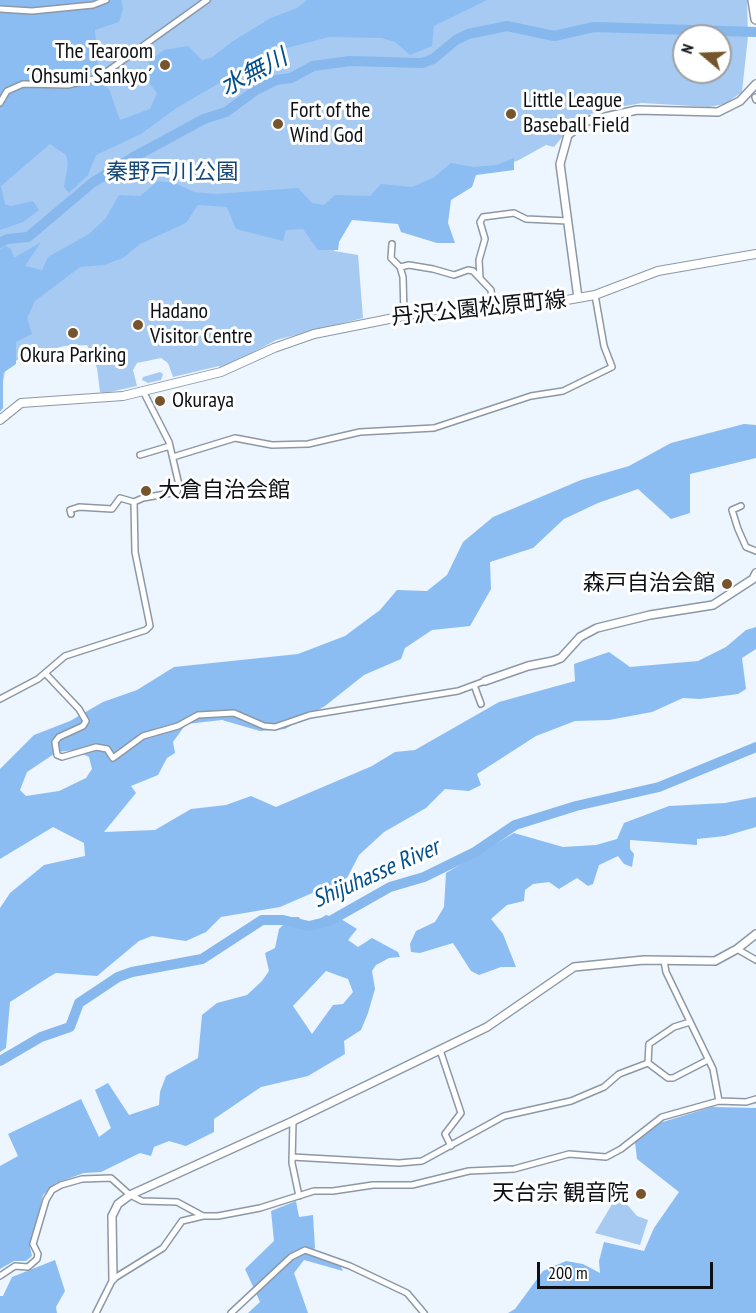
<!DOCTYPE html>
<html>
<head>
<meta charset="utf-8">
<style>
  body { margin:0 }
  #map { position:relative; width:756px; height:1313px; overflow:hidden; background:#edf5fe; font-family:"PT Sans Narrow",sans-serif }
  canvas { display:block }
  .north { position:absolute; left:672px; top:24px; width:60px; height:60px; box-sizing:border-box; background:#fff; border:2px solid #9ea0a2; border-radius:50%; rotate:289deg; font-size:16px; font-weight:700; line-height:24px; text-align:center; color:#0d1116 }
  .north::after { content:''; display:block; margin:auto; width:21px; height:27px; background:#76552c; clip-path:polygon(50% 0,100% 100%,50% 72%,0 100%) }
  .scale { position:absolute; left:537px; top:1262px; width:176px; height:27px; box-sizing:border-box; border:3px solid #0d1116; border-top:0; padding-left:8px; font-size:18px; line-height:21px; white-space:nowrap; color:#0d1116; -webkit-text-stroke:4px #fff; paint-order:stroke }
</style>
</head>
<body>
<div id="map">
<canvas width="756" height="1313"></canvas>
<div class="north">N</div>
<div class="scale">200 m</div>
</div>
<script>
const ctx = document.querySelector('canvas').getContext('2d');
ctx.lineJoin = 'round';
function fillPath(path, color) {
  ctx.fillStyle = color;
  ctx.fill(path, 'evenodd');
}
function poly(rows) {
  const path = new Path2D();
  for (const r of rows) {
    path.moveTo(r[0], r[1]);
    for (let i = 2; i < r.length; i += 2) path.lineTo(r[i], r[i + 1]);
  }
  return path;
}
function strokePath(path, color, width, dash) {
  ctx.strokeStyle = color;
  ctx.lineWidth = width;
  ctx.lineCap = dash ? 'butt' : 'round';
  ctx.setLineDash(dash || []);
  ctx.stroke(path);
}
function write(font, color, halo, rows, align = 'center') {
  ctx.font = font + ' "PT Sans Narrow","Noto Sans JP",sans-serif';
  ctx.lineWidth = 6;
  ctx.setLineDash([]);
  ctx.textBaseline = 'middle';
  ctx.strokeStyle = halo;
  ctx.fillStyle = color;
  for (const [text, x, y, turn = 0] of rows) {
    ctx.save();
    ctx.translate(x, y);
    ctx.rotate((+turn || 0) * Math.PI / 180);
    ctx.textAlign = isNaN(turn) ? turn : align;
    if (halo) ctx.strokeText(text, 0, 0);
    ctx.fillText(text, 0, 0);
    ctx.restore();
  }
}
fillPath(poly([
  [0,0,747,0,748,36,742,92,725,104,709,107,642,103,602,110,576,120,554,147,546,145,517,161,479,171,376,218,339,221,334,251,358,255,363,318,276,340,221,370,219,366,173,377,168,363,161,358,137,363,133,370,137,386,105,393,100,392,97,368,87,345,64,346,11,362,5,371,0,399],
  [684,36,720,36,720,72,684,72],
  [160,372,163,374,161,380,148,383,142,380,143,377],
  [618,1194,637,1216,648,1220,640,1245,595,1233]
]), '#a6caf2');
fillPath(poly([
  [0,0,121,0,123,9,119,22,95,30,98,68,89,77,109,89,120,120,150,109,157,93,147,80,149,61,164,50,188,46,202,60,211,58,233,41,271,18,297,8,307,0,487,0,434,26,432,46,410,55,395,42,382,38,329,37,272,52,175,109,141,134,96,155,88,175,69,193,64,187,68,164,66,155,50,144,1,186,5,204,11,206,33,201,39,210,23,222,0,230],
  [514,158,514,170,476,175,472,187,451,200,448,223,455,243,437,243,401,232,398,224,352,220,339,242,338,250,318,250,303,229,286,230,283,241,236,229,227,207,198,205,186,223,140,244,123,258,104,265,80,267,35,301,27,318,32,334,16,342,16,364,3,373,3,408,0,412,0,249,6,246,11,249,14,258,41,242,25,266,42,270,48,257,89,234,106,218,119,195,140,196,158,181,175,183,194,192,216,194,298,188,312,203,324,205,335,195,370,196,381,184,412,187,433,178,451,163,473,167,497,165],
  [744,424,756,425,756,458,690,474,690,513,671,519,638,489,598,503,564,519,533,548,490,562,491,589,470,626,432,630,405,648,401,659,364,675,325,706,285,729,260,731,222,720,186,724,173,742,175,753,167,758,158,775,131,786,136,793,104,832,155,830,191,809,226,805,251,796,276,807,372,766,395,752,415,750,499,702,575,681,574,664,609,652,630,667,698,661,726,647,746,630,756,627,756,649,742,658,746,689,738,694,700,699,683,698,652,712,609,720,575,721,536,736,477,774,481,785,469,791,445,789,426,808,384,832,359,855,347,878,280,907,221,917,206,932,186,941,152,936,139,941,97,976,56,973,49,977,10,1002,6,1048,0,1052,0,908,10,893,44,865,85,856,84,843,53,827,0,859,0,769,34,735,70,721,103,702,137,690,174,667,298,654,345,636,380,610,397,590,427,591,447,575,463,542,493,517,581,480,629,466,671,443],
  [75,750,89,757,92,769,86,778,59,791,26,796,20,790,27,772,57,752],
  [756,797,756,827,725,836,697,839,697,845,630,840,630,849,634,854,632,867,624,864,618,856,599,865,593,884,588,886,577,878,559,889,549,882,533,884,525,890,524,901,507,905,491,919,503,934,516,967,501,967,479,975,471,971,453,943,420,953,411,952,410,944,416,931,435,922,444,907,446,873,514,833,563,847,596,845,617,839,624,823,669,806,725,803],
  [326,915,341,919,357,929,348,940,358,947,372,938,398,952,400,957,389,958,376,965,372,971,375,989,368,1013,361,1030,344,1041,345,1054,308,1076,261,1087,214,1119,214,1132,186,1146,169,1141,154,1147,151,1156,140,1153,101,1172,84,1173,56,1183,43,1195,30,1247,32,1256,26,1261,14,1261,0,1269,0,1166,18,1156,8,1134,81,1099,99,1137,111,1128,95,1090,108,1083,129,1115,159,1105,160,1092,166,1076,198,1058,202,1015,217,1003,247,995,262,981,269,971,265,953,275,948,279,929,291,917,299,917,306,928,312,929,318,920],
  [326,971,348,979,353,992,343,1004,333,1005,312,1034,293,1006],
  [712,1107,756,1108,756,1313,508,1313,515,1309,543,1271,566,1261,583,1264,600,1273,599,1261,604,1242,644,1251,654,1228,679,1192,637,1159,635,1142,656,1124],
  [296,1201,299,1217,313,1215,315,1248,310,1252,340,1265,343,1271,304,1260,294,1273,308,1313,248,1313,260,1302,245,1269,274,1241,271,1211],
  [55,1260,65,1291,56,1307,57,1313,0,1313,0,1296,3,1296,12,1277]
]), '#8bbdf3');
strokePath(poly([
  [0,243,7,239,28,237,92,183,132,158,204,119,226,112,256,90,276,80,291,78,313,66,350,61,422,63,433,59,456,40,468,34,507,26,554,36,594,27,756,32],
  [0,1061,41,1037,70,1027,79,1003,118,977,132,972,202,959,262,920,283,920,309,926,330,921,390,887,424,877,475,852,515,825,576,806,659,787,756,747]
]), '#86b7ed', 10);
const minor = poly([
  [0,9,32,11,93,5,106,0],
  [755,97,756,100],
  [0,103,7,91,23,84,68,85,98,78,207,0],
  [392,244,391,258,400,267,403,277,404,315],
  [400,267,409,265,433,269,454,275,468,270,473,271,491,290,493,306],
  [480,278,479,260,485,239,480,222,483,217,514,213,526,219,568,221],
  [140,455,170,446],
  [173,457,235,438,272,445,308,444,360,432,434,428,531,396,563,391,612,367,604,346,595,295],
  [741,506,732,510,738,529,746,547,756,551],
  [71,514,70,510,79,507,112,509,120,498,134,502,143,498,177,492,179,485,169,442,143,391],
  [45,673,79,709,86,721,83,726,59,737,55,742,57,755,62,757,96,747,107,749,113,758,143,736,178,726,198,715,234,713,264,726,275,727,310,715,458,691,485,681],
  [474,685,481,704],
  [0,699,38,679,65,656,146,630,150,626,135,552,134,502],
  [737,949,756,960],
  [664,961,666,972,713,1069,719,1101],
  [690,1022,674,1027,649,1044,648,1063,668,1078,673,1078,708,1060],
  [440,1050,461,1113,445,1134,451,1146],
  [293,1121,292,1163,299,1196],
  [292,1157,399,1163,422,1161,504,1116,571,1101,604,1087,619,1074,648,1063],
  [0,1276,15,1266,28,1267,37,1259,38,1254,33,1244,46,1200,52,1190,61,1185,82,1179,111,1178,130,1195,142,1201,177,1202,203,1216,218,1216,260,1208,314,1191,333,1191,373,1185,412,1185,469,1171,514,1169,569,1154,606,1157,621,1149,662,1117,719,1101,746,1102,756,1099],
  [96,1313,113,1279,163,1248,182,1221,203,1216],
  [231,1313,291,1257,305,1250,350,1266,407,1293,424,1313]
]);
const tertiary = poly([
  [578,298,560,164,568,135,587,121,637,110,718,112,740,101,756,84],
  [485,681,528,666,553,661,561,658,580,637,597,628,650,615,713,605,753,579,756,573],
  [113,1279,112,1216,118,1204,130,1195,293,1121,487,1027,574,967,644,960,715,961,737,949,756,934]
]);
const secondary = poly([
  [0,420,21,403,123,396,221,372,274,348,314,334,439,309,561,301,595,295,658,271,756,254]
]);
const motorway = poly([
  [753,0,756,19]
]);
strokePath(minor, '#8c98a6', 8);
strokePath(tertiary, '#8c98a6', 10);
strokePath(secondary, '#8c98a6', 10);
strokePath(motorway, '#8c98a6', 12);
strokePath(minor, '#fff', 5);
strokePath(tertiary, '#fff', 7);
strokePath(secondary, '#fff', 8);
strokePath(motorway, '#fff', 9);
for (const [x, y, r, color] of [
  [165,65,6,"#76552c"],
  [511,114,6,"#76552c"],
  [278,124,6,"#76552c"],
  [138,325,6,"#76552c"],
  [73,333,6,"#76552c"],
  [160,401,6,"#76552c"],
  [146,491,6,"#76552c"],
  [727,584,6,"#76552c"],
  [641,1194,6,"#76552c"]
]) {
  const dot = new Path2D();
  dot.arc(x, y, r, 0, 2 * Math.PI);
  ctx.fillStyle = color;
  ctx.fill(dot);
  strokePath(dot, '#fff', 2);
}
write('22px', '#0d1116', '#fff', [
  ["The Tearoom",153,52,"right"],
  ["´Ohsumi Sankyo´",153,77,"right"],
  ["Little League",523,101],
  ["Baseball Field",523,126],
  ["Fort of the",290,111],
  ["Wind God",290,136],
  ["Hadano",150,312],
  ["Visitor Centre",150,337],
  ["Okura Parking",73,356,"center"],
  ["Okuraya",172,401],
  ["大倉自治会館",158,491],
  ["森戸自治会館",715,584,"right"],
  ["天台宗 観音院",629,1194,"right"]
], 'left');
write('22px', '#154879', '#fff', [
  ["秦野戸川公園",172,173]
]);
write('22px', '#0d1116', '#fff', [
  ["丹沢公園松原町線",479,309,-6]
]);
write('italic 24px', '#014f8e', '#fff', [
  ["水無川",254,73,-28],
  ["Shijuhasse River",376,874,-24]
]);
</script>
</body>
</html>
